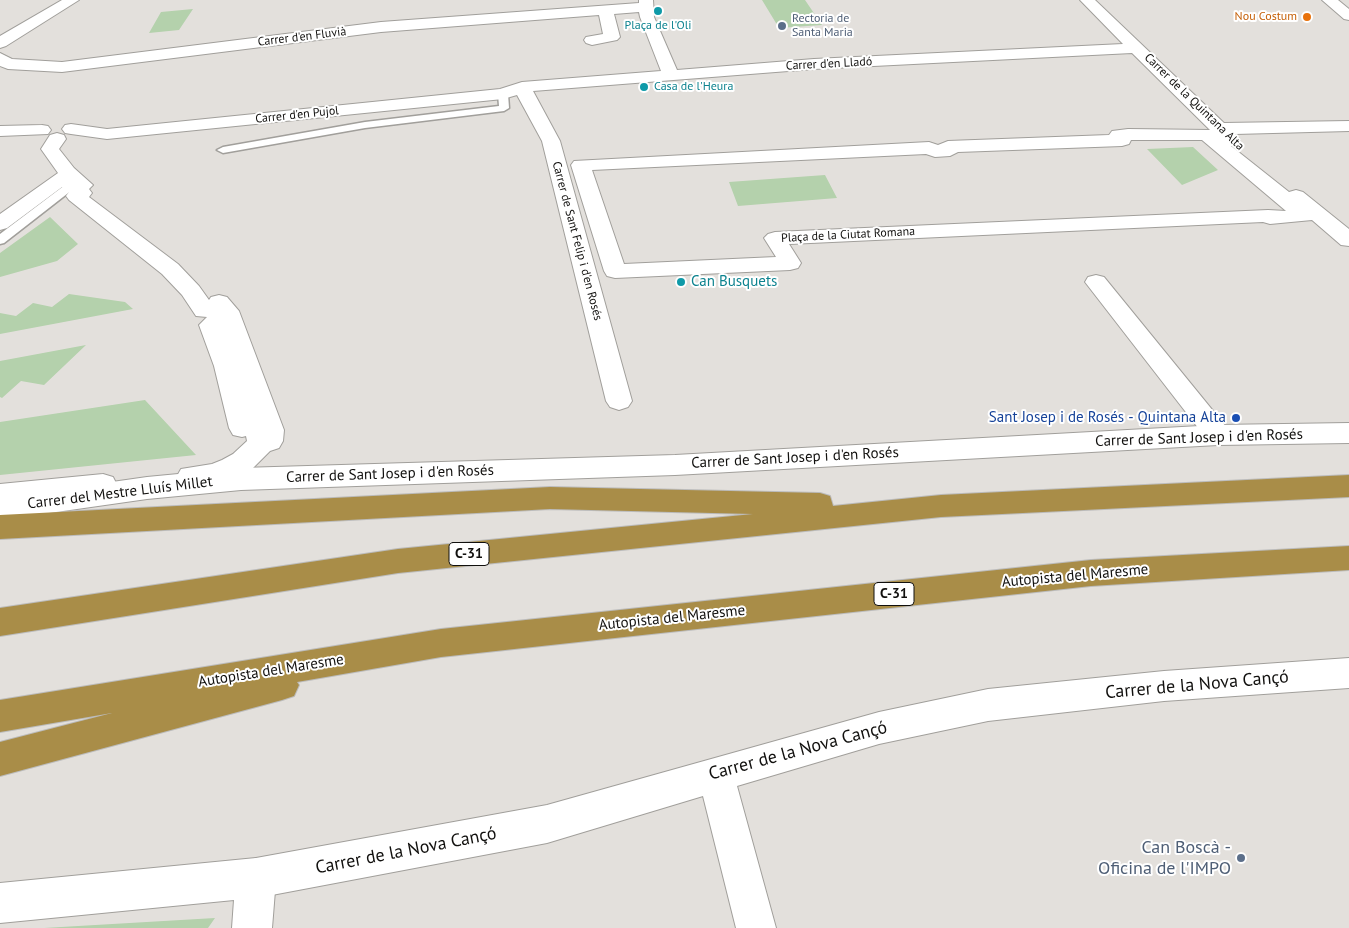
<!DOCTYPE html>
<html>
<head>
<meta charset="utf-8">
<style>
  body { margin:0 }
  canvas { display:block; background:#e3e0dc }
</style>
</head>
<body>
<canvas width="1349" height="928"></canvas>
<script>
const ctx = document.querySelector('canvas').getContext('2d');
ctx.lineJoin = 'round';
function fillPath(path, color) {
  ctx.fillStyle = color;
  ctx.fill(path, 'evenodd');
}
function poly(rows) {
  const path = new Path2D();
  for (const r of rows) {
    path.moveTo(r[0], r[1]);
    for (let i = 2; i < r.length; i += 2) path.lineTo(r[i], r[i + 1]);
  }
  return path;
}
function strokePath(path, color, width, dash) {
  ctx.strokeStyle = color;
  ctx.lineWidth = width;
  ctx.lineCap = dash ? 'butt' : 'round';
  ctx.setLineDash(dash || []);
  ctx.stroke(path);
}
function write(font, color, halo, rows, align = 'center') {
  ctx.font = font + ' "PT Sans",sans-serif';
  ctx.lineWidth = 4;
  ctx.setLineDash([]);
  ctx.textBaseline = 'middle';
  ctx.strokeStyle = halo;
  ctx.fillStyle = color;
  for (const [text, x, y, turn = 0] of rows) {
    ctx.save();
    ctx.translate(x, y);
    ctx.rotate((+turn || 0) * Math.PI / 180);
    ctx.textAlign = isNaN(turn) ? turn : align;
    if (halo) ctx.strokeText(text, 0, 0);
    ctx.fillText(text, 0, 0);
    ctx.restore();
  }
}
fillPath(poly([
  [762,0,805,0,822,25,779,28],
  [193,9,179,30,149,33,161,12],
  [1193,147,1218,170,1182,185,1147,149],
  [825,175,837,198,738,206,729,182],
  [50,217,78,244,57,261,0,277,0,253],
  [69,294,125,302,133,309,0,334,0,313,16,316,33,303,52,307],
  [86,345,44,385,21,381,2,398,0,397,0,361],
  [145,400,196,455,0,475,0,422],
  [215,918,208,928,44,928]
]), '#b4d1ac');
const lane = poly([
  [503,91,508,94,509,108,504,111,365,128,223,153,217,150,223,147,365,122,499,106,498,94,503,91],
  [77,178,81,179,83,181,81,183,4,243,0,244,0,234,73,179,77,178]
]);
const street = poly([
  [639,0,653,0,654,17,677,70,814,59,1123,44,1080,0,1095,0,1224,123,1349,121,1349,131,1235,134,1240,140,1238,144,1231,146,1289,192,1296,190,1303,192,1349,229,1349,246,1341,245,1312,220,1270,224,1263,222,789,244,801,263,798,268,790,270,615,278,607,276,604,271,571,165,574,161,929,142,938,145,948,141,1109,135,1112,131,1128,129,1210,130,1132,53,814,69,533,91,560,141,632,401,628,407,619,410,610,407,606,401,542,141,517,95,503,99,107,139,71,134,65,133,62,129,65,125,71,124,107,129,500,89,522,82,661,71,640,17,639,12,614,14,620,37,617,40,592,45,586,43,584,40,586,37,603,34,599,15,381,32,62,72,8,69,0,66,0,53,12,59,62,62,381,22,639,3,639,0],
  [1131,140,1202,140,1286,211,1268,210,775,232,768,234,764,238,776,257,624,264,592,170,926,154,935,157,950,156,958,152,1122,146,1129,144,1131,140],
  [1322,0,1338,0,1349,9,1349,20,1344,19,1322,0],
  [42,125,48,126,51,130,48,134,0,136,0,126,42,125],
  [57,133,64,135,66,139,59,149,74,168,93,185,89,189,92,193,89,197,178,264,199,286,209,300,211,297,219,295,227,297,239,311,284,430,283,441,279,448,270,451,253,468,214,484,191,486,181,483,177,476,181,469,212,464,222,460,233,454,247,441,246,436,242,437,233,435,229,428,214,366,199,325,207,317,196,316,182,295,162,274,69,200,66,196,69,192,62,187,7,228,0,230,0,214,58,173,41,149,50,135,57,133],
  [1096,275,1104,277,1227,428,1231,435,1227,442,1218,445,1209,442,1085,282,1088,277,1096,275],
  [103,474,113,477,117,485,113,493,103,496,0,506,0,484,103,474],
  [1349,658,1349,688,1164,701,988,721,879,744,737,786,776,928,736,928,703,796,547,843,256,898,242,892,236,878,242,864,256,858,547,805,879,712,988,689,1164,671,1349,658]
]);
const secondary = poly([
  [62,0,79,0,6,46,0,48,0,36,62,0],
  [1349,423,1349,443,1218,445,675,475,241,490,147,499,0,520,0,498,147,477,241,468,675,455,1218,425,1349,423],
  [256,858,270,864,276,878,272,928,232,928,234,900,0,923,0,883,256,858]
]);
const highway = poly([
  [1349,475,1349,497,941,517,398,573,0,636,0,608,398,549,753,514,550,509,0,539,0,515,550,487,820,493,830,496,833,506,941,495,1349,475],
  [1349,546,1349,570,1091,586,441,657,297,682,299,685,294,696,282,700,0,776,0,742,112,713,0,732,0,700,441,629,1091,560,1349,546]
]);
strokePath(lane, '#a19f9b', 3);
strokePath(street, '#a19f9b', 2);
strokePath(secondary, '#a19f9b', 2);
strokePath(highway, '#bcbcbc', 2);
fillPath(lane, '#fff');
fillPath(street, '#fff');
fillPath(secondary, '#fff');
fillPath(highway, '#a98d48');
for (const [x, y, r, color] of [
  [658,11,5,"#0f9aa8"],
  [1307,17,5,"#e8710a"],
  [782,26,5,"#5c6f8a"],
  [644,87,5,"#0f9aa8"],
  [681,282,5,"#0f9aa8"],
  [1236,418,5,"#1a4fb4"],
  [1241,858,5,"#5c6f8a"]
]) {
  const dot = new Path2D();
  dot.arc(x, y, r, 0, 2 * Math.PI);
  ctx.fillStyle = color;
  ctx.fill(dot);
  strokePath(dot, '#fff', 2);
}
write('12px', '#c56008', '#fff', [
  ["Nou Costum",1297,17]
], 'right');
write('12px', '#4e5e75', '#fff', [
  ["Rectoria de",792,19],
  ["Santa Maria",792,33]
], 'left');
write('12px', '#0d838f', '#fff', [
  ["Plaça de l'Oli",658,26],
  ["Casa de l'Heura",654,87,"left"]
]);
write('12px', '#11100e', '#fff', [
  ["Carrer d'en Fluvià",302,37,-7],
  ["Carrer d'en Lladó",829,64,-3],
  ["Carrer de la Quintana Alta",1194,102,44],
  ["Carrer d'en Pujol",297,115,-6],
  ["Plaça de la Ciutat Romana",848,235,-3],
  ["Carrer de Sant Felip i d'en Rosés",577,241,75]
]);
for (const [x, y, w] of [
  [469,554,40],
  [894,594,40]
]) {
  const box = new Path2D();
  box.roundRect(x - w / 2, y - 11.5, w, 23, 4);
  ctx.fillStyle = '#fff';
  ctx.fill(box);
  strokePath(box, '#11100e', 1);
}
write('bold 14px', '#11100e', null, [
  ["C-31",469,554],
  ["C-31",894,594]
]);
write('15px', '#0d838f', '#fff', [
  ["Can Busquets",691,282]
], 'left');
write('15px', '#164399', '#fff', [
  ["Sant Josep i de Rosés - Quintana Alta",1226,418]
], 'right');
write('15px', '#11100e', '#fff', [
  ["Carrer de Sant Josep i d'en Rosés",1199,438,-2],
  ["Carrer de Sant Josep i d'en Rosés",795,458,-3],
  ["Carrer de Sant Josep i d'en Rosés",390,474,-2],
  ["Carrer del Mestre Lluís Millet",120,493,-7],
  ["Autopista del Maresme",1075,576,-5],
  ["Autopista del Maresme",672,618,-6],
  ["Autopista del Maresme",271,671,-9]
]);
write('18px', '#11100e', '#fff', [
  ["Carrer de la Nova Cançó",1197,685,-5],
  ["Carrer de la Nova Cançó",798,751,-15],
  ["Carrer de la Nova Cançó",406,851,-11]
]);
write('18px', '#4e5e75', '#fff', [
  ["Can Boscà -",1231,848],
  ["Oficina de l'IMPO",1231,869]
], 'right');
</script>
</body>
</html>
